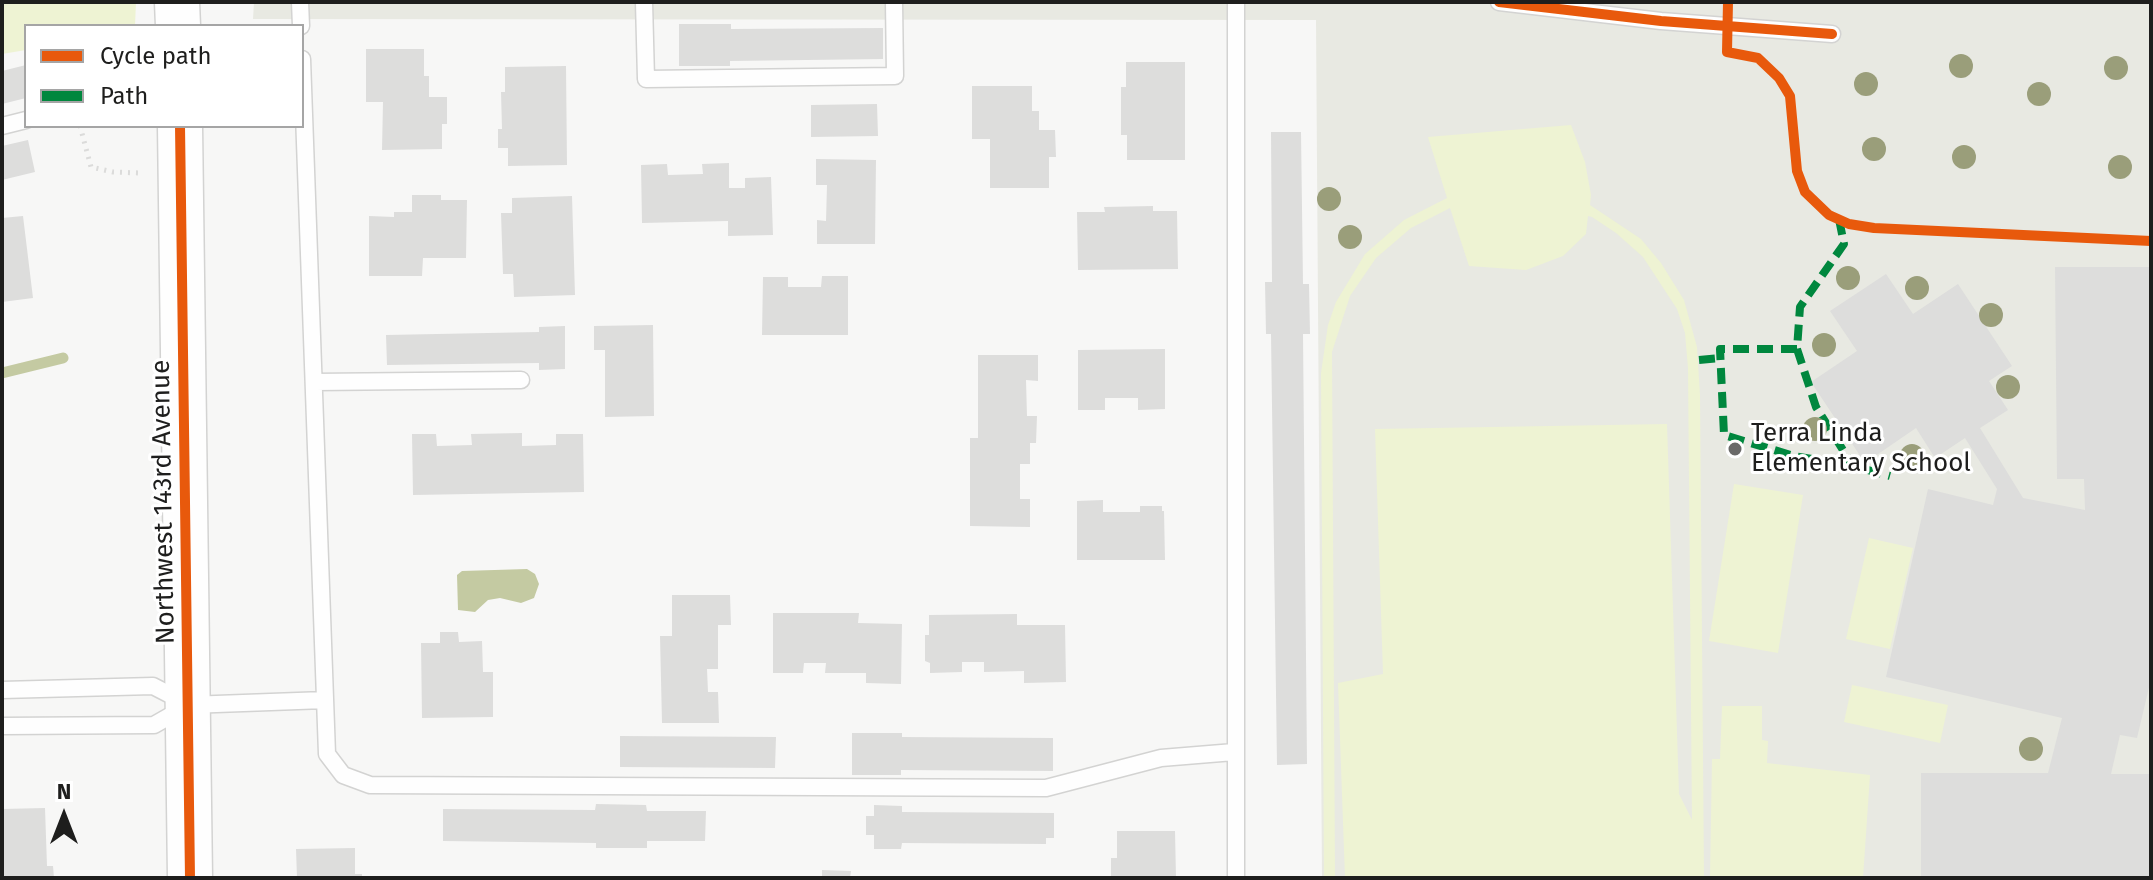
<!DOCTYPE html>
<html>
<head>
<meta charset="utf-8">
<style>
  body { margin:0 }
  #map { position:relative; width:2153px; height:880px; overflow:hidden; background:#f7f7f6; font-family:"Fira Sans",sans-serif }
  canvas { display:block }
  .frame { position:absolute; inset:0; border:4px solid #1e1e1d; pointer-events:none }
  .legend { position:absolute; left:24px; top:24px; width:280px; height:104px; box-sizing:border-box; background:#fff; border:2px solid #a5a5a5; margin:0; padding:10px 14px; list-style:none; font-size:24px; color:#1e1e1d }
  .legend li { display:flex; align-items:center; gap:16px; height:40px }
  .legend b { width:40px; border:2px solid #a5a5a5 }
  .north { position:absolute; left:24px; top:776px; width:80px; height:80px; -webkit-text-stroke:6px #fff; paint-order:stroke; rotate:0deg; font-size:22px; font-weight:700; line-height:32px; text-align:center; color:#1e1e1d }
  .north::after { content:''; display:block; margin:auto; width:28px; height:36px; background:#1e1e1d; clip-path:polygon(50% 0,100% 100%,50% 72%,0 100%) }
</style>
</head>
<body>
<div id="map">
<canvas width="2153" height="880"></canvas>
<div class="frame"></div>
<ul class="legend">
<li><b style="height:10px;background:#e8590c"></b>Cycle path</li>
<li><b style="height:10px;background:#00873e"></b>Path</li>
</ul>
<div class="north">N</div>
</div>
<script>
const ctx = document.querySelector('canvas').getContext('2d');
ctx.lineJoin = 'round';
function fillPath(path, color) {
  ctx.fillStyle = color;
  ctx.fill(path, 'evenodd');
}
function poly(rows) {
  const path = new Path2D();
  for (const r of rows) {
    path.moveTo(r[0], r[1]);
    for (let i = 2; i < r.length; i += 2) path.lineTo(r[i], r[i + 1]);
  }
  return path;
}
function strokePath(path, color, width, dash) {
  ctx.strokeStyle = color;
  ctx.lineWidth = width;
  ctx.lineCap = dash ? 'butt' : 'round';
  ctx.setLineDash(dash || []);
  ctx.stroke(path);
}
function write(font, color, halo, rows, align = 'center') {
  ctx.font = font + ' "Fira Sans",sans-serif';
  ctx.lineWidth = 6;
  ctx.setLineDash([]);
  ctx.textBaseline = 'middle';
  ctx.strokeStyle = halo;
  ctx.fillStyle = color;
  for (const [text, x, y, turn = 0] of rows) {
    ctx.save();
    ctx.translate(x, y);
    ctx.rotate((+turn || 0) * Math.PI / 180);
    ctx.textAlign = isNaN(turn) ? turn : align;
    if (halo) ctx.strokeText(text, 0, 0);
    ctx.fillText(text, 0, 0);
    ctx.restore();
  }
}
fillPath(poly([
  [254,2,2151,2,2151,878,1322,878,1316,20,253,19]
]), '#e8e9e2');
fillPath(poly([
  [2,2,136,2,135,26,26,26,26,50,2,54],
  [1571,125,1585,162,1591,195,1590,205,1641,239,1661,263,1684,300,1697,347,1700,395,1704,878,1345,878,1338,683,1383,674,1375,429,1667,424,1679,794,1692,820,1688,368,1685,333,1677,309,1643,257,1616,233,1592,217,1588,216,1586,234,1563,256,1526,270,1469,266,1450,208,1411,228,1376,258,1350,296,1332,352,1335,878,1324,878,1321,373,1328,325,1336,302,1365,254,1404,220,1447,198,1428,137],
  [1734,484,1803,495,1778,653,1709,641],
  [1869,538,1913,548,1890,649,1846,639],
  [1852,685,1948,705,1940,743,1844,722],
  [1722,706,1762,706,1762,740,1768,741,1767,763,1870,775,1863,878,1710,878,1712,759,1720,759]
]), '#eef3d3');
fillPath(poly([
  [527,569,535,574,539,584,534,598,521,603,500,598,488,600,475,612,458,610,457,575,462,571]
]), '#c4caa2');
strokePath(poly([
  [2,373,63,358]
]), '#c4caa2', 11);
fillPath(poly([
  [679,24,731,24,731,29,883,28,883,59,730,61,730,66,679,66],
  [366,49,424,49,424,76,429,76,429,97,447,97,447,124,442,124,442,149,382,150,383,102,366,102],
  [1126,62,1185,62,1185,160,1127,160,1127,135,1121,135,1121,87,1126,87],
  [26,65,26,98,2,104,2,71],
  [566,66,567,165,508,166,508,148,498,148,498,129,502,129,501,92,505,92,505,67],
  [972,86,1032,86,1032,111,1039,111,1039,130,1055,130,1056,157,1049,157,1049,188,990,188,990,139,972,139],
  [877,104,878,136,811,137,811,105],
  [1271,132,1301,132,1303,284,1309,284,1310,334,1303,334,1307,764,1277,765,1271,334,1266,334,1265,282,1272,282],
  [28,140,35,172,2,180,2,146],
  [816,159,876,160,875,244,817,244,817,220,826,221,827,185,816,185],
  [729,163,729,188,745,188,745,178,771,177,773,235,728,236,728,221,642,223,641,165,667,164,668,175,703,174,702,164],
  [412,195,441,195,441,200,467,200,466,258,423,258,422,276,369,276,369,216,394,217,394,212,412,212],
  [572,196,575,295,514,297,513,274,503,274,501,213,512,213,512,198],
  [1153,206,1153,211,1177,211,1178,269,1078,270,1077,212,1105,212,1104,207],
  [23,216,33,298,2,302,2,218],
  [2055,267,2151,267,2151,679,2137,738,2120,735,2111,774,2151,774,2151,878,1921,878,1921,773,2048,773,2062,718,1886,677,1928,489,1993,505,1997,489,1965,438,1935,458,1916,428,1865,463,1811,382,1857,351,1830,311,1886,274,1913,314,1958,284,2012,366,1989,381,2008,410,1980,428,2023,498,2085,510,2084,479,2057,479],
  [822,276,848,276,848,335,762,335,763,277,788,277,788,287,821,287],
  [653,325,654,416,605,417,605,350,594,350,594,326],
  [565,326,565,369,539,370,539,363,387,365,386,335,539,332,539,327],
  [1165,349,1165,409,1138,410,1138,398,1105,398,1105,410,1078,410,1078,350],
  [978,355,1038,355,1038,381,1026,380,1027,416,1037,416,1036,443,1030,443,1030,464,1020,464,1020,499,1030,499,1030,527,970,526,970,438,978,438],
  [522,433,522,446,556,445,556,434,583,434,584,492,413,495,412,434,436,434,437,446,472,445,471,434],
  [1103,500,1103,512,1140,512,1140,506,1162,506,1162,511,1164,511,1165,560,1077,560,1077,501],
  [672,595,730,595,731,625,718,625,718,669,707,669,708,692,718,692,719,723,662,723,660,636,672,636],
  [773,613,859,613,858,623,902,624,901,684,866,683,866,673,825,673,826,663,804,663,803,673,773,673],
  [1017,614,1017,625,1065,625,1066,682,1024,683,1024,671,984,672,984,662,962,662,962,672,930,673,930,663,925,661,925,635,929,635,929,615],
  [440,632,458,632,459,642,482,641,483,672,493,672,493,717,422,718,421,643,440,643],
  [852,733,902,733,902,737,1053,738,1053,771,901,770,901,775,852,775],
  [620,736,776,737,775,768,620,767],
  [596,804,646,805,647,811,706,811,705,841,647,841,647,848,596,848,596,843,443,841,443,809,595,810],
  [874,805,902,806,902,812,1054,813,1054,838,1046,838,1046,844,902,843,901,849,874,849,874,835,866,835,866,816,874,816],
  [45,808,47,866,53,866,54,878,2,878,2,809],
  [1117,831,1175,831,1176,878,1111,878,1111,858,1117,858],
  [355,848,355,874,362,874,362,878,297,878,296,849],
  [822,870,851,871,850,878,822,878]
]), '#dddddc');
const service = poly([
  [300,2,301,26],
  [644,2,646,79,895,76,894,2],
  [1499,2,1661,21,1832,34],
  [302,59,327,754,343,775,370,785,1046,788,1161,758,1234,752],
  [2,126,26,120],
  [314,382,521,380],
  [2,690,153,686,184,702],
  [2,726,154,725,189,705,325,700],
  [1236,878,1236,2]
]);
const secondary = poly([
  [177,2,178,26],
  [180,126,190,878]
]);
strokePath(service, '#d3d3d2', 19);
strokePath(secondary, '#d3d3d2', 47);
strokePath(poly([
  [80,126,91,167,113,172,140,173]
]), '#dbdbda', 5, [2, 6]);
strokePath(service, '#fefefe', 16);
strokePath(secondary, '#fefefe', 44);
strokePath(poly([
  [1839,219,1844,244,1800,307,1797,349,1816,407,1853,466,1890,476],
  [1797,349,1720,349,1724,435,1794,456,1853,466],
  [1699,360,1721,358]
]), '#00873e', 8, [16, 8]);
strokePath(poly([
  [1499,2,1661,21,1832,34],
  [1728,2,1727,52,1758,58,1779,78,1790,96,1797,171,1805,192,1829,215,1849,224,1874,228,2151,241],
  [180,126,190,878]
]), '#e8590c', 10);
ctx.fillStyle = '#9a9e7a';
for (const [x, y] of [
  [1961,66],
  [2116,68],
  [1866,84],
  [2039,94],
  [1874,149],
  [1964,157],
  [2120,167],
  [1329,199],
  [1350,237],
  [1848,278],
  [1917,288],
  [1991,315],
  [1824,345],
  [2008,387],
  [1815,429],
  [1912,456],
  [2031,749]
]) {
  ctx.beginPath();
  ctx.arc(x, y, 12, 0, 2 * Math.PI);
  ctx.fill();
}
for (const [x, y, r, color] of [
  [1735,449,8,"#6a6a69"]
]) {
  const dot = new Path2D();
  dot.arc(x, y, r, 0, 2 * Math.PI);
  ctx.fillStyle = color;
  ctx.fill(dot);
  strokePath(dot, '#fff', 3);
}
write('26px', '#1e1e1d', '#fff', [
  ["Terra Linda",1751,434],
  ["Elementary School",1751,464]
], 'left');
write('26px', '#1e1e1d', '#fff', [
  ["Northwest 143rd Avenue",164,502,-91]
]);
</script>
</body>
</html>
